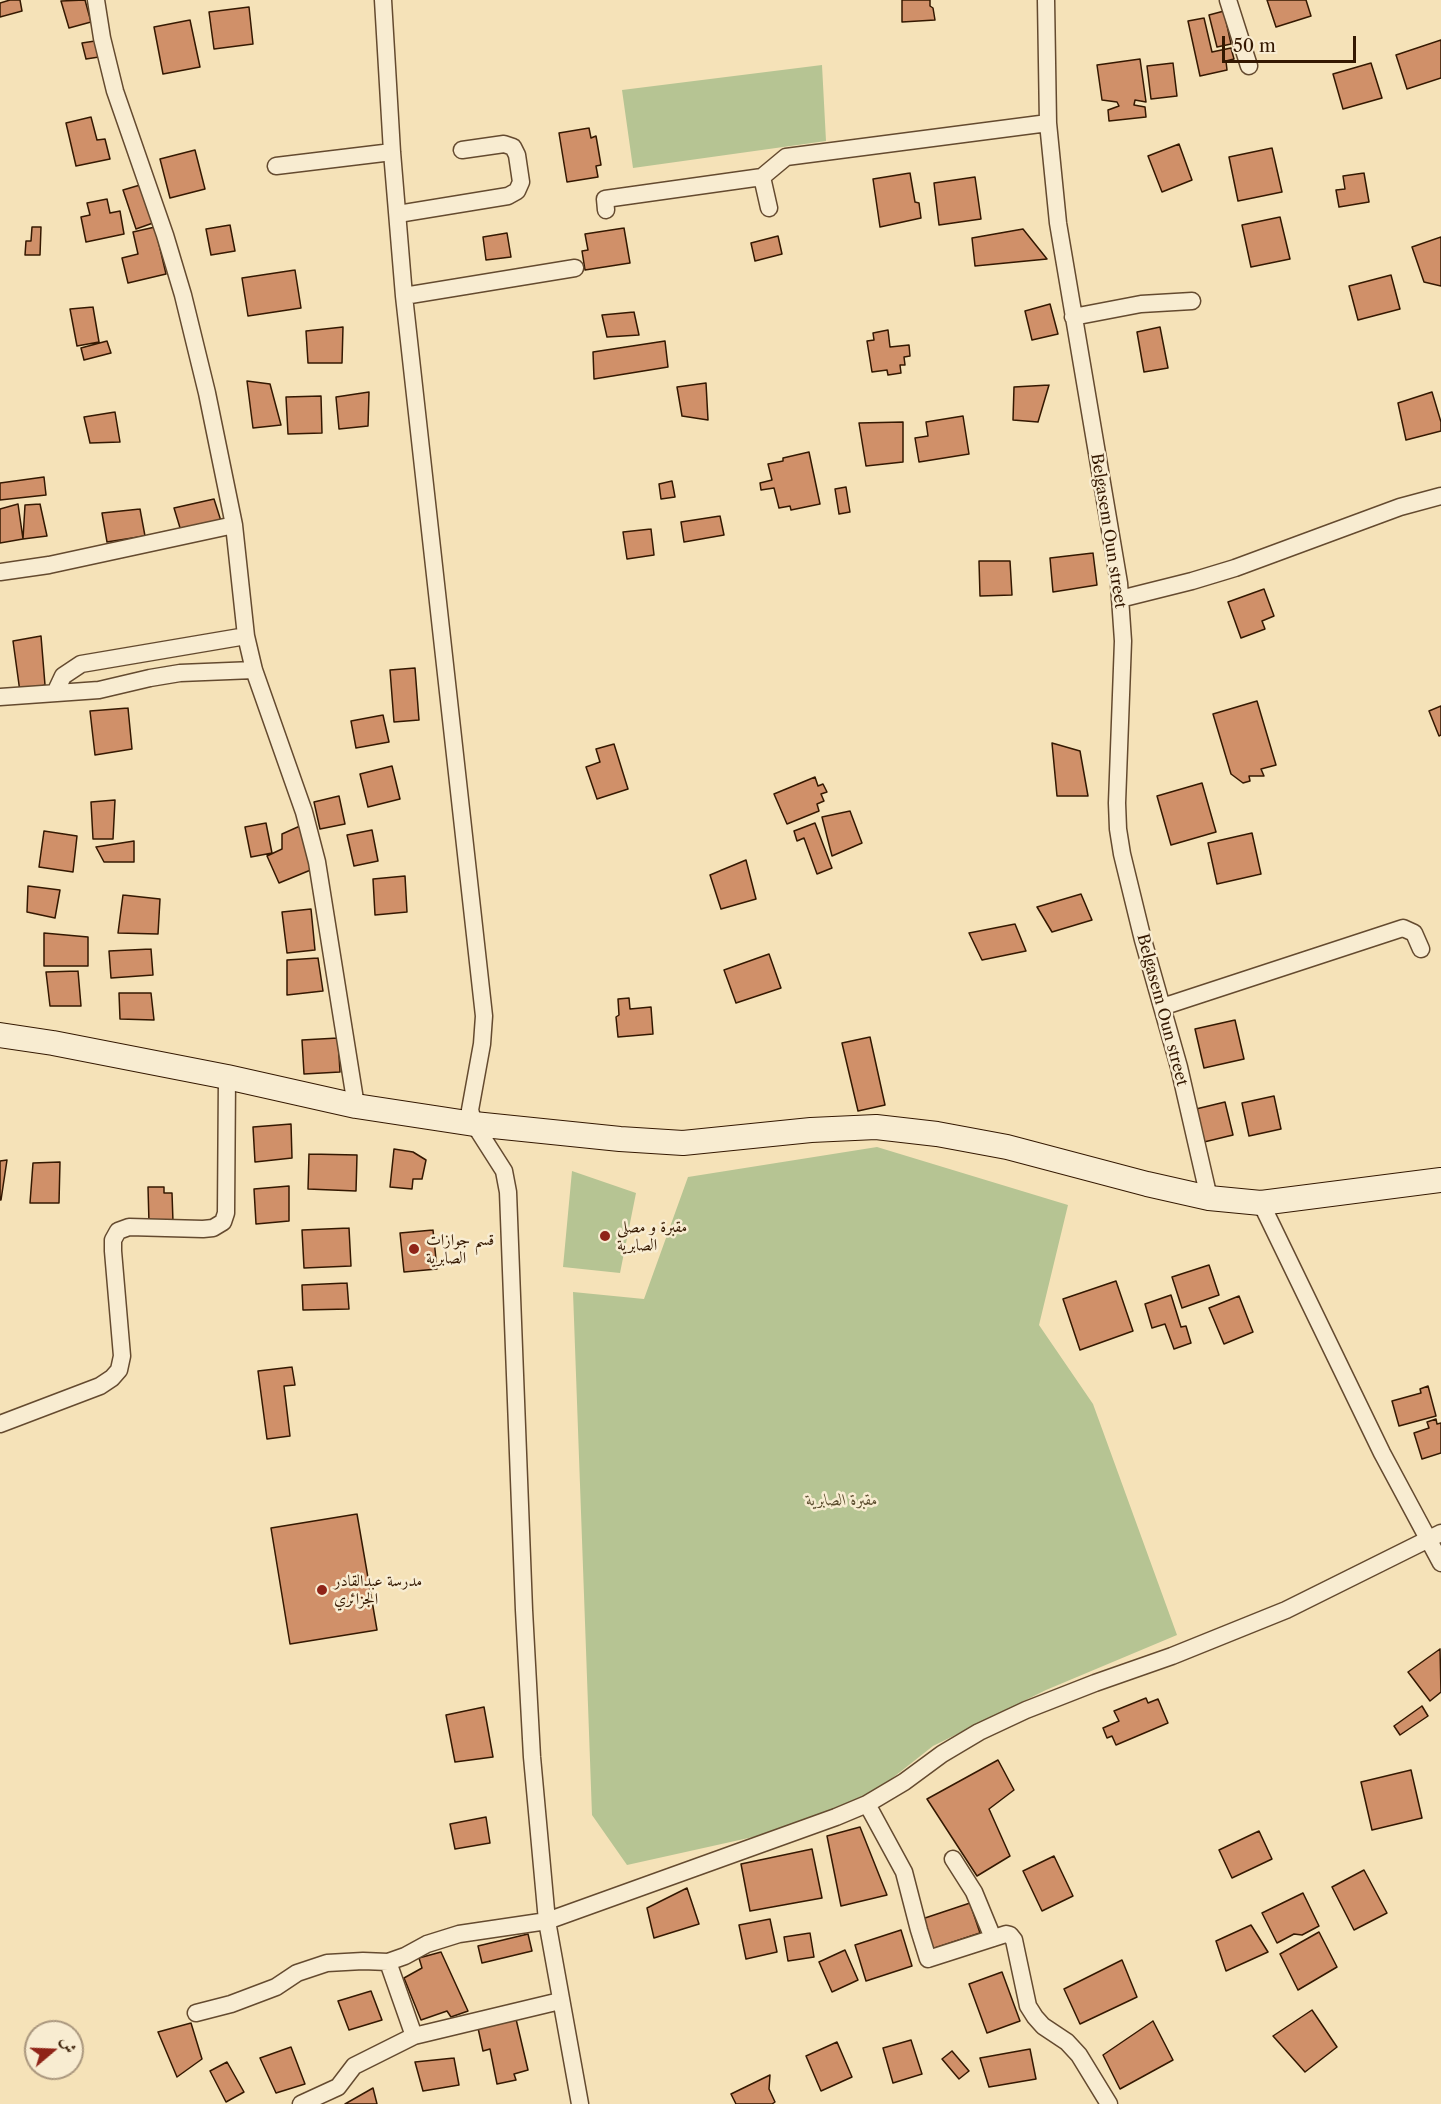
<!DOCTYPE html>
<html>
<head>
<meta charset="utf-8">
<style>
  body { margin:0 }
  #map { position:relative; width:1441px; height:2104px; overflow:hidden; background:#f5e2b8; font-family:"Libre Caslon Text",Amiri,serif }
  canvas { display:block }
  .north { position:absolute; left:24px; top:2020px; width:60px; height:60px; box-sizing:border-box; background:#f8ecd1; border:2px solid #aa977e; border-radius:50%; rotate:71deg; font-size:16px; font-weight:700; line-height:24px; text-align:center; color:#341801 }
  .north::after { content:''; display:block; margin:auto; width:21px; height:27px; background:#8f2418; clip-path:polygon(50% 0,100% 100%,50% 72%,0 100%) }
  .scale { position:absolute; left:1222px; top:36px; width:134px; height:27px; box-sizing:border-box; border:3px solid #341801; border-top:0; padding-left:8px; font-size:18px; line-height:21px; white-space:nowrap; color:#341801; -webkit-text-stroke:4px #f8ecd1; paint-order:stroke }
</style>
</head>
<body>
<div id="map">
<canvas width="1441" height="2104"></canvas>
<div class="north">ش</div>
<div class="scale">50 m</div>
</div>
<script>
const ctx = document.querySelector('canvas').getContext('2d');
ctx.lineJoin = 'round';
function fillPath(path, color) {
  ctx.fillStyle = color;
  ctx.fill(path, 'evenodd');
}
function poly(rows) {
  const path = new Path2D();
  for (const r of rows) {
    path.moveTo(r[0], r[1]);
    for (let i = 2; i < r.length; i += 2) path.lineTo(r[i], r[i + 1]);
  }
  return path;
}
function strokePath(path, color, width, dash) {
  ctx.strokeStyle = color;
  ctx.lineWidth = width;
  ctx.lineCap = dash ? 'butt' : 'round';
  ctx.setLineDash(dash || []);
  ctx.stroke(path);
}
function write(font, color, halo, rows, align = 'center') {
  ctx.font = font + ' "Libre Caslon Text",Amiri,serif';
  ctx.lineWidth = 5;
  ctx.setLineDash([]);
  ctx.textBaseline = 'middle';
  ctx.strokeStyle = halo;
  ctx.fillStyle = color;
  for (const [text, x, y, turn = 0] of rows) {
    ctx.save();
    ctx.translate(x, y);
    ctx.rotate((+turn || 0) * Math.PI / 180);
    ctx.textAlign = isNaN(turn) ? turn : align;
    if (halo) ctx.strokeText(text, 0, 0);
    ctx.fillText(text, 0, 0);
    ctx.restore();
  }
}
fillPath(poly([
  [822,65,826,141,633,168,622,90],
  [877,1147,1068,1205,1039,1325,1093,1404,1177,1635,1046,1690,933,1746,843,1817,627,1865,592,1815,573,1292,644,1299,688,1177],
  [572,1171,636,1193,620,1273,563,1267]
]), '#b6c493');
const building = poly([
  [10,0,20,0,22,11,0,17,0,3,10,0],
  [85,0,91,22,69,28,61,1,85,0],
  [902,0,930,0,930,6,933,8,935,20,902,22,902,0],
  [1267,0,1306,0,1311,16,1276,27,1267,0],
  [249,7,253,44,214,49,209,12,249,7],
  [1224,11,1231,44,1217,47,1209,15,1224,11],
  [1204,18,1212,52,1231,48,1234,59,1226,61,1227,70,1200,76,1188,21,1204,18],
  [190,20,200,67,163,74,154,27,190,20],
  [1441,40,1441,78,1407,89,1396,55,1441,40],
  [95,41,99,57,86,59,82,43,95,41],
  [1140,59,1146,102,1135,100,1134,105,1145,107,1146,117,1109,121,1108,110,1119,106,1117,102,1102,100,1097,65,1140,59],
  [1173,63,1177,96,1151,99,1147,66,1173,63],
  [1371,63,1382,98,1343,109,1333,74,1371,63],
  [91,117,97,140,105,139,110,159,76,166,66,123,91,117],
  [589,128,591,138,596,136,601,165,596,166,598,177,567,182,559,133,589,128],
  [1179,144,1192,180,1162,192,1148,156,1179,144],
  [1272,148,1282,192,1238,201,1229,157,1272,148],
  [195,150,205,189,170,198,160,159,195,150],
  [910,173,915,202,919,203,921,218,880,227,873,179,910,173],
  [1364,173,1369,202,1339,207,1336,190,1345,189,1343,176,1364,173],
  [975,177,981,219,939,225,934,183,975,177],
  [140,185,153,223,136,229,123,190,140,185],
  [107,199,110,213,120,211,124,234,86,242,81,217,90,215,87,203,107,199],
  [1280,217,1290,259,1251,267,1242,225,1280,217],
  [230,225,235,251,211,255,206,229,230,225],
  [32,227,41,227,40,255,25,255,26,241,31,241,32,227],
  [155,227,166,274,128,283,122,258,138,254,133,232,155,227],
  [624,228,630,263,585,270,582,251,588,250,585,234,624,228],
  [1023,229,1047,259,975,266,972,238,1023,229],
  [507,233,511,257,486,260,483,237,507,233],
  [778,236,782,254,755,261,751,243,778,236],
  [1441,237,1441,286,1424,282,1412,247,1441,237],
  [295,270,301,308,248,316,242,278,295,270],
  [1391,275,1400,309,1358,320,1349,286,1391,275],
  [1050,304,1058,334,1032,340,1025,311,1050,304],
  [93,307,99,342,77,346,70,309,93,307],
  [634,312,639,335,607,337,602,315,634,312],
  [343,327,342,363,308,363,306,331,343,327],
  [1160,327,1168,368,1144,372,1137,332,1160,327],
  [888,330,890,347,909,345,910,356,904,357,905,365,900,365,901,373,888,375,887,370,872,372,867,341,874,340,873,333,888,330],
  [107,341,111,353,84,360,81,348,107,341],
  [665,341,668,367,594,379,593,352,665,341],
  [247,381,270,384,281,425,253,428,247,381],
  [706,383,708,420,682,416,677,387,706,383],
  [1049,385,1038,422,1013,420,1014,387,1049,385],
  [369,392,368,426,339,429,336,397,369,392],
  [1432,392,1441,422,1441,431,1406,440,1398,403,1432,392],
  [321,396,322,433,288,434,286,397,321,396],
  [115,412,120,442,90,443,84,417,115,412],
  [963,416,969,454,919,462,915,438,928,436,926,422,963,416],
  [903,422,903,462,866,466,859,423,903,422],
  [809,452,820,504,791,510,790,506,779,508,774,488,761,490,760,483,772,480,768,464,783,461,783,458,809,452],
  [44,477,46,495,0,500,0,483,44,477],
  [672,481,675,497,661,499,659,484,672,481],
  [846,487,850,512,839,514,835,489,846,487],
  [214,499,221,521,181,531,174,508,214,499],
  [18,504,23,539,0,543,0,509,18,504],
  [40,504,47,536,23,539,25,505,40,504],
  [140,509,145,536,107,542,102,513,140,509],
  [720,516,724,535,684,542,681,522,720,516],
  [651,529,654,555,627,559,623,532,651,529],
  [1093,553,1097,585,1053,592,1050,558,1093,553],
  [979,561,1010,561,1012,595,980,596,979,561],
  [1264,589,1274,616,1262,621,1265,629,1241,638,1228,602,1264,589],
  [41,636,45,685,20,692,13,641,41,636],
  [415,668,419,720,394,722,390,670,415,668],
  [1257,701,1276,765,1261,769,1264,776,1249,776,1250,781,1243,783,1231,774,1213,714,1257,701],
  [1441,706,1441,735,1439,736,1429,711,1441,706],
  [128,708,132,749,95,755,90,711,128,708],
  [383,715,389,742,356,748,351,721,383,715],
  [1052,743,1080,751,1088,796,1057,796,1052,743],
  [614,744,628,789,597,799,586,767,600,762,596,749,614,744],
  [392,766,400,799,368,807,360,774,392,766],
  [815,777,818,786,823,784,827,792,821,794,824,801,817,804,819,811,787,824,774,794,815,777],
  [1202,783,1216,832,1171,845,1157,796,1202,783],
  [339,796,345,824,320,829,314,802,339,796],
  [115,800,113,839,93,839,91,802,115,800],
  [850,811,862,843,832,856,822,817,850,811],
  [266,823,272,853,251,857,245,827,266,823],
  [815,823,832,868,817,874,804,838,797,841,794,831,815,823],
  [300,826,318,867,279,883,267,856,282,849,282,834,300,826],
  [372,830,378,861,354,866,347,835,372,830],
  [44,831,77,836,73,872,39,867,44,831],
  [1252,833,1261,874,1217,884,1208,843,1252,833],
  [134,841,134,862,104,862,96,847,134,841],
  [746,860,756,899,721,909,710,875,746,860],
  [405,876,407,912,375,915,373,879,405,876],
  [28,886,60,890,55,918,27,912,28,886],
  [1081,894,1092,920,1052,932,1037,907,1081,894],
  [123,895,160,899,158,934,118,933,123,895],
  [311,909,315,950,287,953,282,912,311,909],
  [1015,924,1026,951,982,960,969,933,1015,924],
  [44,933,88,937,88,966,44,966,44,933],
  [151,949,153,975,111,978,109,951,151,949],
  [769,954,781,988,736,1003,724,970,769,954],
  [318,958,323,991,287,995,287,960,318,958],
  [78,971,81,1006,50,1006,46,972,78,971],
  [119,993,151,993,154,1020,120,1019,119,993],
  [629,998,630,1009,651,1007,653,1034,618,1037,616,1017,619,1015,618,999,629,998],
  [1235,1020,1244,1059,1204,1068,1195,1029,1235,1020],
  [870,1037,885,1105,858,1111,842,1043,870,1037],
  [338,1038,340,1072,304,1074,302,1040,338,1038],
  [1274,1096,1281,1129,1249,1136,1242,1103,1274,1096],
  [1225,1102,1233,1135,1204,1142,1196,1109,1225,1102],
  [291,1124,292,1158,255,1162,253,1127,291,1124],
  [394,1149,413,1152,426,1160,422,1179,413,1179,412,1189,390,1187,394,1149],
  [309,1154,357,1155,356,1191,308,1189,309,1154],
  [7,1160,1,1200,0,1200,0,1161,7,1160],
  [60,1162,59,1203,30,1203,33,1163,60,1162],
  [289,1186,289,1221,256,1224,254,1189,289,1186],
  [148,1187,164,1187,164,1193,172,1193,173,1222,149,1223,148,1187],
  [349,1228,351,1266,304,1268,302,1230,349,1228],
  [433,1230,437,1269,404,1272,400,1233,433,1230],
  [1209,1265,1219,1295,1182,1308,1172,1277,1209,1265],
  [1116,1281,1133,1331,1080,1350,1063,1299,1116,1281],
  [347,1283,349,1309,303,1310,302,1285,347,1283],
  [1171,1295,1181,1327,1186,1326,1191,1343,1174,1349,1165,1324,1152,1328,1145,1304,1171,1295],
  [1239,1296,1253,1332,1224,1344,1209,1308,1239,1296],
  [292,1367,295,1385,284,1386,290,1436,267,1439,258,1371,292,1367],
  [1428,1386,1436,1416,1399,1426,1392,1401,1421,1393,1420,1389,1428,1386],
  [1436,1419,1437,1424,1441,1423,1441,1453,1422,1459,1414,1433,1429,1428,1427,1422,1436,1419],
  [357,1514,377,1630,290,1644,271,1528,357,1514],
  [1440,1649,1441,1692,1430,1701,1408,1672,1440,1649],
  [1146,1698,1148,1703,1158,1699,1168,1723,1116,1745,1112,1736,1107,1738,1103,1728,1119,1721,1114,1711,1146,1698],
  [1422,1706,1428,1716,1400,1735,1394,1726,1422,1706],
  [484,1707,493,1757,455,1762,446,1715,484,1707],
  [998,1760,1014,1790,989,1809,1010,1856,977,1876,927,1799,998,1760],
  [1411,1770,1422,1818,1372,1830,1361,1782,1411,1770],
  [486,1817,490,1843,455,1849,450,1824,486,1817],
  [860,1827,887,1895,841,1906,827,1836,860,1827],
  [1259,1831,1272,1859,1232,1878,1219,1850,1259,1831],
  [812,1849,822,1898,750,1911,741,1864,812,1849],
  [1054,1856,1073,1896,1042,1911,1023,1871,1054,1856],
  [1364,1870,1387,1913,1354,1930,1332,1887,1364,1870],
  [687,1888,699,1924,654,1938,647,1908,687,1888],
  [1303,1893,1319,1926,1302,1935,1294,1934,1277,1943,1262,1913,1303,1893],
  [970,1903,980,1933,932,1949,922,1919,970,1903],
  [770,1919,777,1952,746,1959,739,1925,770,1919],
  [1251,1925,1268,1952,1226,1971,1216,1941,1251,1925],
  [901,1930,912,1966,866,1981,855,1945,901,1930],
  [1319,1932,1337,1967,1298,1990,1280,1954,1319,1932],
  [810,1933,814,1957,788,1961,784,1937,810,1933],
  [528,1934,532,1951,482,1963,478,1946,528,1934],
  [845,1950,858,1980,832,1992,819,1962,845,1950],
  [441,1952,468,2011,451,2017,447,2011,421,2020,404,1978,422,1968,419,1958,441,1952],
  [1122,1960,1137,1997,1080,2024,1064,1989,1122,1960],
  [1002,1972,1020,2021,987,2033,969,1984,1002,1972],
  [371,1991,382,2020,349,2030,338,2001,371,1991],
  [1312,2010,1337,2047,1305,2072,1273,2036,1312,2010],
  [516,2019,528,2070,514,2074,516,2080,497,2084,490,2049,483,2051,478,2028,516,2019],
  [1153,2021,1173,2060,1120,2089,1103,2055,1153,2021],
  [191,2023,202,2059,177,2077,158,2032,191,2023],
  [911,2040,922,2074,893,2083,883,2048,911,2040],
  [837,2042,852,2077,821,2091,806,2056,837,2042],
  [291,2047,305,2084,276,2093,260,2058,291,2047],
  [1030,2049,1036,2079,989,2087,980,2058,1030,2049],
  [952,2051,969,2071,959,2079,942,2059,952,2051],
  [454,2058,459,2085,423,2091,415,2062,454,2058],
  [227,2062,244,2092,226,2102,210,2071,227,2062],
  [770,2075,769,2089,775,2102,772,2104,736,2104,731,2094,770,2075],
  [373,2088,377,2104,345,2104,373,2088]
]);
fillPath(building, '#d09069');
strokePath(building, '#341801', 1.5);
const street = poly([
  [96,0,102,38,115,91,165,235,183,295,207,393,234,525,246,636,254,670,304,812,317,862,356,1106],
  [383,0,392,152,404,296,484,1016,482,1044,470,1110,474,1124,504,1171,508,1192,524,1610,532,1757,547,1921,580,2104],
  [1046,0,1048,123,1058,223,1119,583,1123,641,1117,803,1118,829,1122,854,1143,940,1179,1067,1209,1198],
  [1228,0,1249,66],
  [276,166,392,152],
  [762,177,786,157,1048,123],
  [606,210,605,199,762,177,769,208],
  [398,214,508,196,517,191,521,182,517,155,513,147,504,144,462,150],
  [404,296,575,268],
  [1073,317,1141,304,1192,301],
  [0,572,49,565,234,525],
  [1120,599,1192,581,1235,568,1400,507,1441,496],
  [55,693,63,676,81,664,246,636],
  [0,697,99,690,150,678,180,673,254,670],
  [1162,1007,1403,928,1414,933,1421,949],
  [1261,1203,1382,1453,1441,1563],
  [0,1424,100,1386,112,1378,119,1370,122,1356,113,1251,113,1240,118,1231,129,1227,203,1229,213,1228,223,1222,226,1213,227,1077],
  [867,1804,904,1872,919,1930,928,1959,1006,1934,1010,1935,1014,1940,1028,2006,1035,2017,1043,2026,1067,2042,1079,2055,1109,2104],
  [953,1859,974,1892,993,1938],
  [560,2001,414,2036,388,1962,405,1956,427,1944,459,1934,547,1921,836,1817,867,1804,904,1782,942,1754,979,1732,1026,1710,1095,1683,1172,1656,1286,1610,1441,1533],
  [196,2013,231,2004,276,1987,297,1973,327,1963,363,1961,388,1962],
  [301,2104,338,2087,354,2066,414,2036]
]);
const secondary = poly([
  [0,1035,53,1043,227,1077,356,1106,474,1124,620,1139,683,1143,811,1130,876,1127,937,1134,1007,1147,1147,1184,1209,1198,1261,1203,1441,1180]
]);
strokePath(street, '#644a2f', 19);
strokePath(secondary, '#341801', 26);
strokePath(street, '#f8ecd1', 16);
strokePath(secondary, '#f8ecd1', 24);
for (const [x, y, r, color] of [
  [605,1236,6,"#8f2418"],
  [414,1249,6,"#8f2418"],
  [322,1590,6,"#8f2418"]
]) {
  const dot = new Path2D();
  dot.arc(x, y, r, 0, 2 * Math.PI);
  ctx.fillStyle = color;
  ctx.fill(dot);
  strokePath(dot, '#f8ecd1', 2);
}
write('16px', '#341801', '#f8ecd1', [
  ["Belgasem Oun street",1108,531,81],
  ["Belgasem Oun street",1162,1010,75]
]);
write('16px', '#341801', '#f8ecd1', [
  ["مقبرة و مصلى",617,1227],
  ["الصابرية",617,1245],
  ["قسم جوازات",426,1240],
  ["الصابرية",426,1258],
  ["مدرسة عبدالقادر",334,1581],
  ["الجزائري",334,1599]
], 'left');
write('italic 16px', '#5b4c2d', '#f8ecd1', [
  ["مقبرة الصابرية",842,1500]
]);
</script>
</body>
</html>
